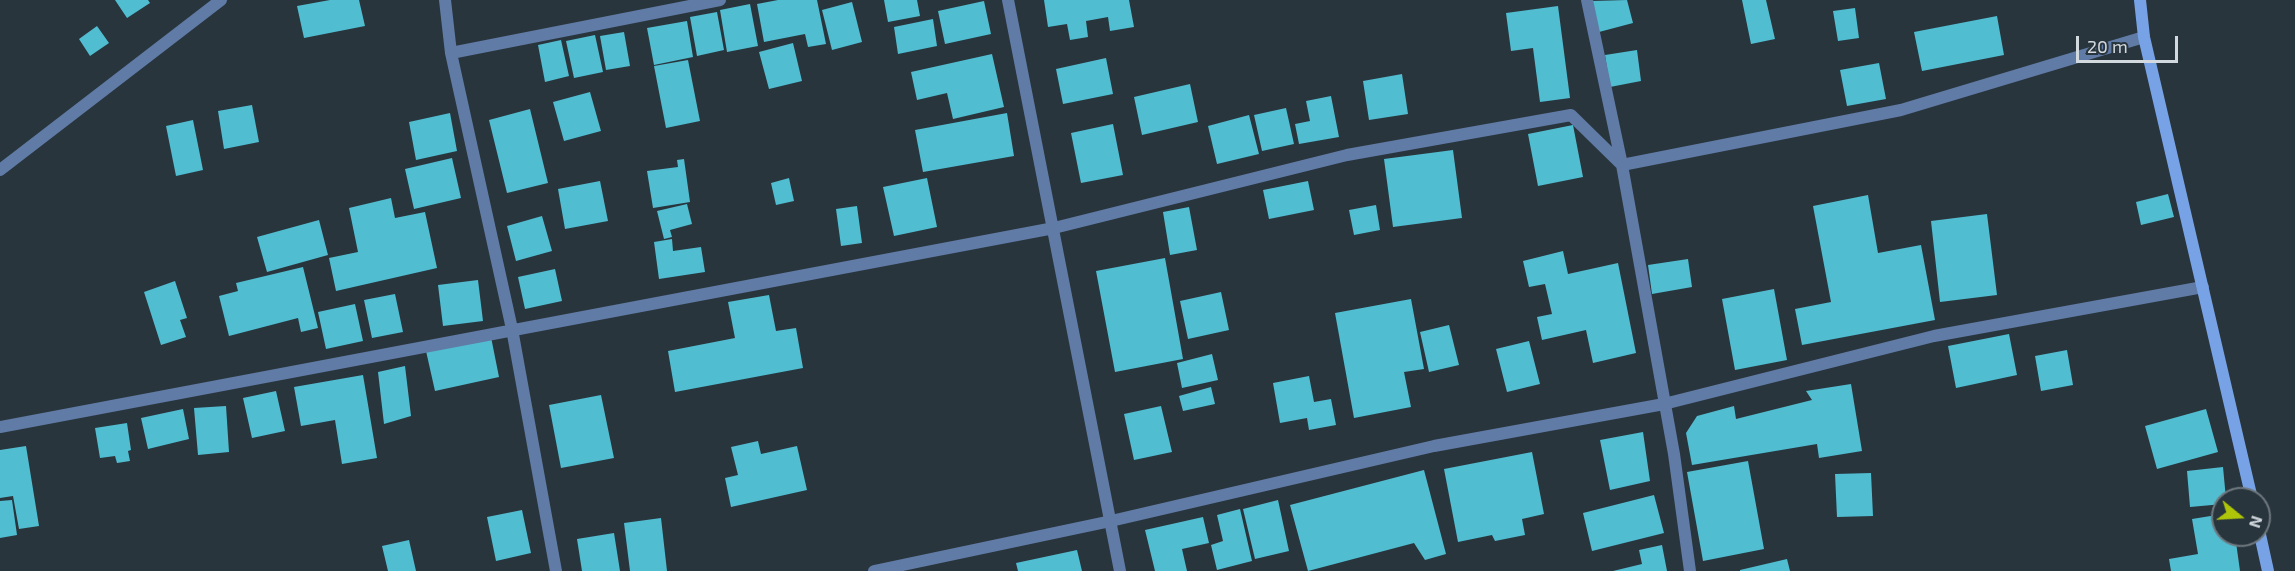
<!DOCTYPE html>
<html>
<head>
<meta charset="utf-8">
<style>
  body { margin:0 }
  #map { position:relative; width:2295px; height:571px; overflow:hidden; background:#29353d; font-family:"Exo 2",sans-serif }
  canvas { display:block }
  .north { position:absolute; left:2211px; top:487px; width:60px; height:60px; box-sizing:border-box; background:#29353d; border:2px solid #6d777e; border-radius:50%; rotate:108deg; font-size:16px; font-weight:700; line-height:24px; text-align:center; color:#d3dadf }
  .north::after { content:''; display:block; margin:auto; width:21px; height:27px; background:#aec509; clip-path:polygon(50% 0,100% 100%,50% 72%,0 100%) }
  .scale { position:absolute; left:2076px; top:36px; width:102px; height:27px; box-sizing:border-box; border:3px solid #d3dadf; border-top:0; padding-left:8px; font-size:18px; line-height:21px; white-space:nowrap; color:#d3dadf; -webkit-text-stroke:4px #29353d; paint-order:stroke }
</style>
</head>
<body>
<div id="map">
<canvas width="2295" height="571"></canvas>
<div class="north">N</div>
<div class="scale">20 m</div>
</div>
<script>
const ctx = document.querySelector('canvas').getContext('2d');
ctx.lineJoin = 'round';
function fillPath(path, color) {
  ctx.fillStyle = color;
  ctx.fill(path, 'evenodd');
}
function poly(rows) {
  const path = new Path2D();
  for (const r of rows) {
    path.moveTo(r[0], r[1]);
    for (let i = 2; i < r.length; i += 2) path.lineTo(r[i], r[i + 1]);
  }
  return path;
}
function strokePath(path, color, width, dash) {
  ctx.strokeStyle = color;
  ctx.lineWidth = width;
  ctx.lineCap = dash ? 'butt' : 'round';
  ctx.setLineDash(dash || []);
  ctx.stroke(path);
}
fillPath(poly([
  [115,0,148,0,150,3,127,18],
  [330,0,359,0,365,26,304,38,297,6],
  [778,0,817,0,826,44,808,47,805,34,764,42,757,4],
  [884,0,917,0,920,16,888,22],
  [1044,0,1129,0,1134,27,1110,31,1108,17,1086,21,1088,37,1070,40,1067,24,1048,27],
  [1627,0,1633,23,1599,32,1592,1],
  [1742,0,1766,0,1775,39,1751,44],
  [984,1,991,34,945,44,938,11],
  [852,2,862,42,832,50,822,10],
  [750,4,758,46,727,52,720,10],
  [1558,6,1570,98,1540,102,1533,48,1511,51,1506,13],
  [1855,8,1859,38,1838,41,1833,11],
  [717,12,724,50,697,56,690,17],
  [1997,16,2004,55,1922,71,1914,32],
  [933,19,937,46,898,54,894,27],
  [687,21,693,57,654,65,647,28],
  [97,26,109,43,90,56,79,39],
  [624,32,630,66,606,70,600,36],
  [595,35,603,72,574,78,566,41],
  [561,40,569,76,545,82,538,45],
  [793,43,802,81,769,89,759,52],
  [1637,50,1641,81,1610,87,1605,55],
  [992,54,1004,107,953,119,947,93,917,100,911,72],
  [1106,58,1113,94,1063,104,1056,69],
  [688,60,700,121,666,128,654,66],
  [1879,63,1886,99,1847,106,1840,70],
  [1402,74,1408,114,1369,120,1363,81],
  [1190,84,1198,122,1142,135,1134,97],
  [590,92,601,131,564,141,553,102],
  [1331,96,1339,137,1299,144,1295,124,1310,121,1306,101],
  [252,105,259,142,224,149,218,111],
  [1286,108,1294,144,1262,151,1254,115],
  [530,109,548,183,507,193,489,120],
  [450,113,457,151,416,160,409,122],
  [1007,113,1014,156,923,172,915,130],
  [1249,115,1259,154,1217,164,1208,126],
  [193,120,203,170,176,176,166,126],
  [1113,124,1123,175,1081,183,1071,133],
  [1573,125,1583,177,1538,186,1528,134],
  [1453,150,1462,218,1393,227,1384,159],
  [452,158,461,198,414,209,405,169],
  [684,159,690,202,653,208,647,171,678,167,677,160],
  [789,178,794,201,776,205,771,183],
  [927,178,937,227,894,236,883,187],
  [600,181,608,221,565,229,558,189],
  [1308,181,1314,210,1269,219,1263,190],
  [2168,194,2174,217,2141,225,2136,202],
  [1868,195,1878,253,1921,245,1935,320,1802,345,1795,309,1831,302,1813,206],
  [391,198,395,218,425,212,437,268,336,291,329,258,358,252,349,208],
  [687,204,692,224,670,230,672,237,664,239,657,211],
  [1376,205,1380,230,1354,235,1349,210],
  [857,206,862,243,841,246,836,209],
  [1189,207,1197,250,1170,255,1163,212],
  [1987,214,1997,295,1940,302,1931,221],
  [542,216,552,251,516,261,507,226],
  [319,220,328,255,267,272,257,237],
  [672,239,673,251,701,247,705,272,659,279,654,242],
  [1563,251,1568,274,1618,263,1636,353,1593,363,1586,330,1542,340,1537,317,1552,314,1545,284,1529,287,1523,261],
  [1165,258,1183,359,1115,372,1096,271],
  [1688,259,1692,287,1652,294,1648,265],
  [303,267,318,328,301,332,298,318,229,336,219,296,238,291,236,283],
  [555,269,562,301,525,309,518,277],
  [478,280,483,321,443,326,438,285],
  [175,281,187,318,180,320,186,337,161,345,144,292],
  [1774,289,1787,360,1735,370,1722,299],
  [1221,292,1229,330,1188,339,1180,301],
  [395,294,403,332,372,338,364,300],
  [769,295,776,331,796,328,803,368,675,392,668,351,735,338,728,302],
  [1411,299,1424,369,1404,372,1411,407,1354,418,1335,313],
  [355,304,363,341,326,349,318,312],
  [1449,325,1459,365,1429,372,1420,332],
  [2009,334,2017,375,1956,388,1948,346],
  [491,337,499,377,435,391,426,351],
  [1529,341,1540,384,1507,392,1496,349],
  [2067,350,2073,385,2041,391,2035,356],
  [1212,354,1218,380,1182,388,1177,363],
  [405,366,411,416,384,424,378,372],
  [363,375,377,458,342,464,335,420,301,426,294,387],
  [1309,376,1314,402,1331,399,1336,425,1309,430,1307,418,1280,423,1273,383],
  [1851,384,1862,451,1819,458,1817,444,1692,465,1686,433,1697,416,1734,406,1736,419,1812,400,1806,391],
  [1211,387,1215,404,1183,411,1179,396],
  [276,391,285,431,252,438,243,398],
  [601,395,614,458,561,468,549,405],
  [226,406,229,452,198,455,194,408],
  [1161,406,1172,452,1134,460,1124,414],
  [183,409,189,439,148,449,141,418],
  [2206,409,2218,452,2157,469,2145,426],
  [127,423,131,450,128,451,130,461,117,463,115,456,100,458,95,428],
  [1643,432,1650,481,1610,490,1600,440],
  [758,441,761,454,797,446,807,490,731,507,725,478,738,475,731,447],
  [26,446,39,526,19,529,13,496,0,498,0,450],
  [1532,452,1544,514,1522,519,1525,535,1495,541,1492,535,1458,542,1444,469],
  [1748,461,1764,549,1703,561,1687,472],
  [2223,467,2226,499,2223,499,2223,504,2190,507,2187,471],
  [1424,470,1446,554,1425,560,1414,543,1308,571,1290,505],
  [1871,473,1873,516,1837,517,1835,474],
  [1654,495,1664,533,1592,551,1583,513],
  [12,500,17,535,0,538,0,501],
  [1278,500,1289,551,1255,559,1243,509],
  [1240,509,1252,561,1217,570,1211,545,1223,541,1217,515],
  [522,510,531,553,496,561,487,517],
  [2223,514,2223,535,2235,535,2240,571,2171,571,2169,559,2198,554,2192,519],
  [1203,517,1209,543,1182,549,1187,571,1155,571,1145,530],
  [661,518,667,571,630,571,624,523],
  [614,533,620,571,582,571,577,539],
  [409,540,416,571,388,571,382,546],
  [1662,545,1667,571,1613,571,1642,564,1639,550],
  [1077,550,1082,571,1018,571,1016,563],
  [1787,559,1790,571,1740,571,1740,570]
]), '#50bdd1');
strokePath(poly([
  [445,0,451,53,512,329,556,571],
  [1008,0,1120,571],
  [1587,0,1622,165,1674,454,1690,571],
  [451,53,720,0],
  [0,170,221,0],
  [0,427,1054,228,1347,155,1571,115,1622,165,1901,110,2144,37],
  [874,571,1111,521,1434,446,1664,404,1934,336,2203,287]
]), '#607ba5', 12);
strokePath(poly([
  [2140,0,2144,37,2252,499],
  [2259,530,2268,571]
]), '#77a3e6', 12);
</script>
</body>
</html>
